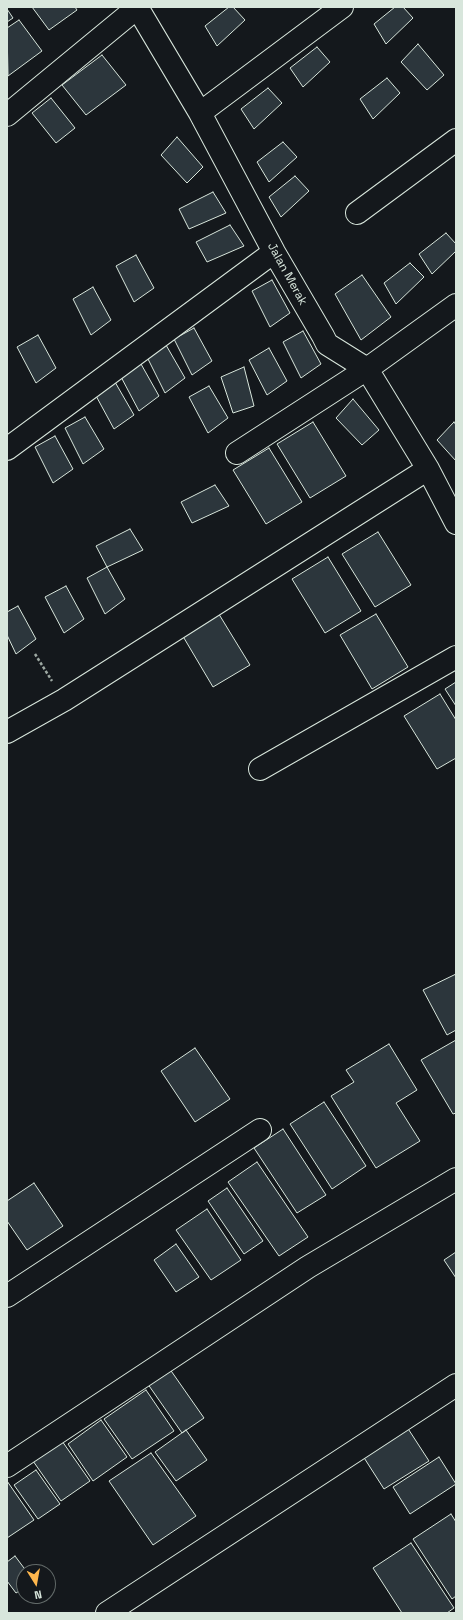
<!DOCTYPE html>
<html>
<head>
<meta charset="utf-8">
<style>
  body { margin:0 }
  #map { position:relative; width:463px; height:1620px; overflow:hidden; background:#14181c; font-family:"Space Grotesk",sans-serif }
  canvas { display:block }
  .frame { position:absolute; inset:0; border:8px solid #d8e6dc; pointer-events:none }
  .north { position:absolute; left:16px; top:1564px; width:40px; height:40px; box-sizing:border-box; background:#14181c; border:1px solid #626a69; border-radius:50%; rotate:169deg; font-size:11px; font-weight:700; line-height:16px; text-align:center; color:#d8e6dc }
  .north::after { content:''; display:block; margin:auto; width:14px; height:18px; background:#ffb74d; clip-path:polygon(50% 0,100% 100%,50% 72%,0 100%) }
</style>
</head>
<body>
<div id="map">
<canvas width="463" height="1620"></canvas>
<div class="frame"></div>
<div class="north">N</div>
</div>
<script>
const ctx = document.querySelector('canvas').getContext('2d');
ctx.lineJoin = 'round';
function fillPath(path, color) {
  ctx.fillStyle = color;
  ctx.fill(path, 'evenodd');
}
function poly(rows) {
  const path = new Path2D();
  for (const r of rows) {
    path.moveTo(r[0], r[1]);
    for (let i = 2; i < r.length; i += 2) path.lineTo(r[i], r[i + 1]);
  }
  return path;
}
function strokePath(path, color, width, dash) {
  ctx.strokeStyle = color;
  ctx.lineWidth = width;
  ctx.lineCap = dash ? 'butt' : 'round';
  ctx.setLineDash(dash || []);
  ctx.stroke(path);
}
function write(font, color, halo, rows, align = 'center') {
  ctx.font = font + ' "Space Grotesk",sans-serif';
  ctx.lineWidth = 3;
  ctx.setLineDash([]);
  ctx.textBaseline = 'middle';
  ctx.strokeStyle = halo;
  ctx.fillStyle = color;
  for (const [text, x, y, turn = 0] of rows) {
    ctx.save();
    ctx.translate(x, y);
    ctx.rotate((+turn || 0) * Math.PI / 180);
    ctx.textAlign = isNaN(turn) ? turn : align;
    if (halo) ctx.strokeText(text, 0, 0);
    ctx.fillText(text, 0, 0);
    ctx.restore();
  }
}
const building = poly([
  [32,7,75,7,77,10,49,30,32,7],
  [229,7,233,7,245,20,217,46,205,26,229,7],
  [395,7,403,7,413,18,386,44,374,24,395,7],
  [7,9,13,18,7,22,7,9],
  [19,20,42,51,8,76,7,28,19,20],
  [418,44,444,75,427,90,401,62,418,44],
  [317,47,330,62,303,87,290,68,317,47],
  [102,55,126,85,86,115,62,85,102,55],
  [387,78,400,93,373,119,360,99,387,78],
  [268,88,282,103,254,129,241,109,268,88],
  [51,98,75,128,56,143,32,113,51,98],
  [177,137,203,167,187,183,161,155,177,137],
  [283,142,297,157,269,182,257,162,283,142],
  [295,176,309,191,281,217,269,197,295,176],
  [213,192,226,213,189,229,179,209,213,192],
  [230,225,244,246,207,262,196,242,230,225],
  [446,233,456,244,456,251,432,274,419,254,446,233],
  [136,255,154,288,134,302,116,266,136,255],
  [410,263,424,277,396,304,384,283,410,263],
  [362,275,391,317,361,340,335,294,362,275],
  [272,280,290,313,270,327,252,291,272,280],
  [93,287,111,320,91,335,73,299,93,287],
  [194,328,212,361,192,375,174,339,194,328],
  [303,331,321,364,301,378,283,342,303,331],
  [38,335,56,368,36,383,17,347,38,335],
  [166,345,185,378,165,393,147,357,166,345],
  [269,348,287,381,267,395,249,360,269,348],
  [141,364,159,396,139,411,120,375,141,364],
  [244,367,254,406,233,413,221,377,244,367],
  [115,382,134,415,114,429,95,394,115,382],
  [209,386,228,418,208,433,189,397,209,386],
  [353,399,379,430,362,445,336,418,353,399],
  [85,417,104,449,83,464,65,428,85,417],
  [313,422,346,476,310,498,277,444,313,422],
  [454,422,456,425,456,461,437,440,454,422],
  [55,436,73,469,53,483,35,447,55,436],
  [269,448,302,502,266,524,233,470,269,448],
  [215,485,229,506,192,523,181,502,215,485],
  [130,529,143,550,107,567,96,546,130,529],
  [378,532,411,585,375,607,342,554,378,532],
  [328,557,361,611,325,633,292,579,328,557],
  [107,567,125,599,105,614,87,578,107,567],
  [66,586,84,619,64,633,45,597,66,586],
  [18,606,36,639,16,654,7,635,7,612,18,606],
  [217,611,250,665,213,687,181,633,217,611],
  [376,614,408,667,372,689,340,635,376,614],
  [456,682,456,706,445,689,456,682],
  [440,694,456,720,456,758,437,769,404,716,440,694],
  [456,974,456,1030,447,1035,423,990,456,974],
  [456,1040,456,1113,453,1114,421,1060,456,1040],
  [389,1044,417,1090,396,1103,420,1141,376,1168,331,1096,354,1082,346,1070,389,1044],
  [195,1048,230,1099,195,1122,161,1071,195,1048],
  [324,1102,366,1166,332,1189,290,1124,324,1102],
  [283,1129,326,1195,297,1213,254,1148,283,1129],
  [257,1162,308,1237,279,1256,228,1182,257,1162],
  [34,1183,63,1226,27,1250,7,1221,7,1201,34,1183],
  [227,1188,263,1241,244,1254,208,1201,227,1188],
  [207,1209,241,1260,211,1280,176,1230,207,1209],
  [176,1244,199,1277,176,1292,154,1260,176,1244],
  [456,1252,456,1278,444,1260,456,1252],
  [167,1365,204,1418,182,1433,145,1380,167,1365],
  [146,1390,174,1431,132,1459,104,1419,146,1390],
  [101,1420,127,1457,93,1481,68,1444,101,1420],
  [405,1424,429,1461,384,1489,361,1453,405,1424],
  [186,1430,207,1460,176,1481,155,1452,186,1430],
  [62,1441,90,1481,61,1501,33,1461,62,1441],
  [151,1453,196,1516,153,1545,109,1481,151,1453],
  [439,1457,456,1484,410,1514,393,1487,439,1457],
  [36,1470,60,1504,38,1519,14,1485,36,1470],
  [7,1481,34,1520,7,1538,7,1481],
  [451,1514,456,1522,456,1596,452,1599,413,1539,451,1514],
  [411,1543,454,1608,447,1613,402,1613,373,1568,411,1543],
  [15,1556,27,1572,24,1572,24,1588,16,1593,7,1581,7,1562,15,1556]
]);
fillPath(building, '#2c363c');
strokePath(building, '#d8e6dc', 1);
const street = poly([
  [137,7,200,113,274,252,323,336,327,344,367,369,428,469,456,523],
  [200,113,342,7],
  [7,115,138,7],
  [357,213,456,140],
  [7,449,274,252],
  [237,453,367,369,456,305],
  [7,732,64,700,428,469],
  [260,769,456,657],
  [7,1296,260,1130],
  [7,1466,308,1267,456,1179],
  [107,1613,456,1385]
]);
strokePath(street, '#d8e6dc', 24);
strokePath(poly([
  [35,654,52,681]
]), '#9da8a2', 2.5, [3, 2]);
strokePath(street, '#14181c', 22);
write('12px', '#d8e6dc', '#14181c', [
  ["Jalan Merak",287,274,61]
]);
</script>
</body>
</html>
